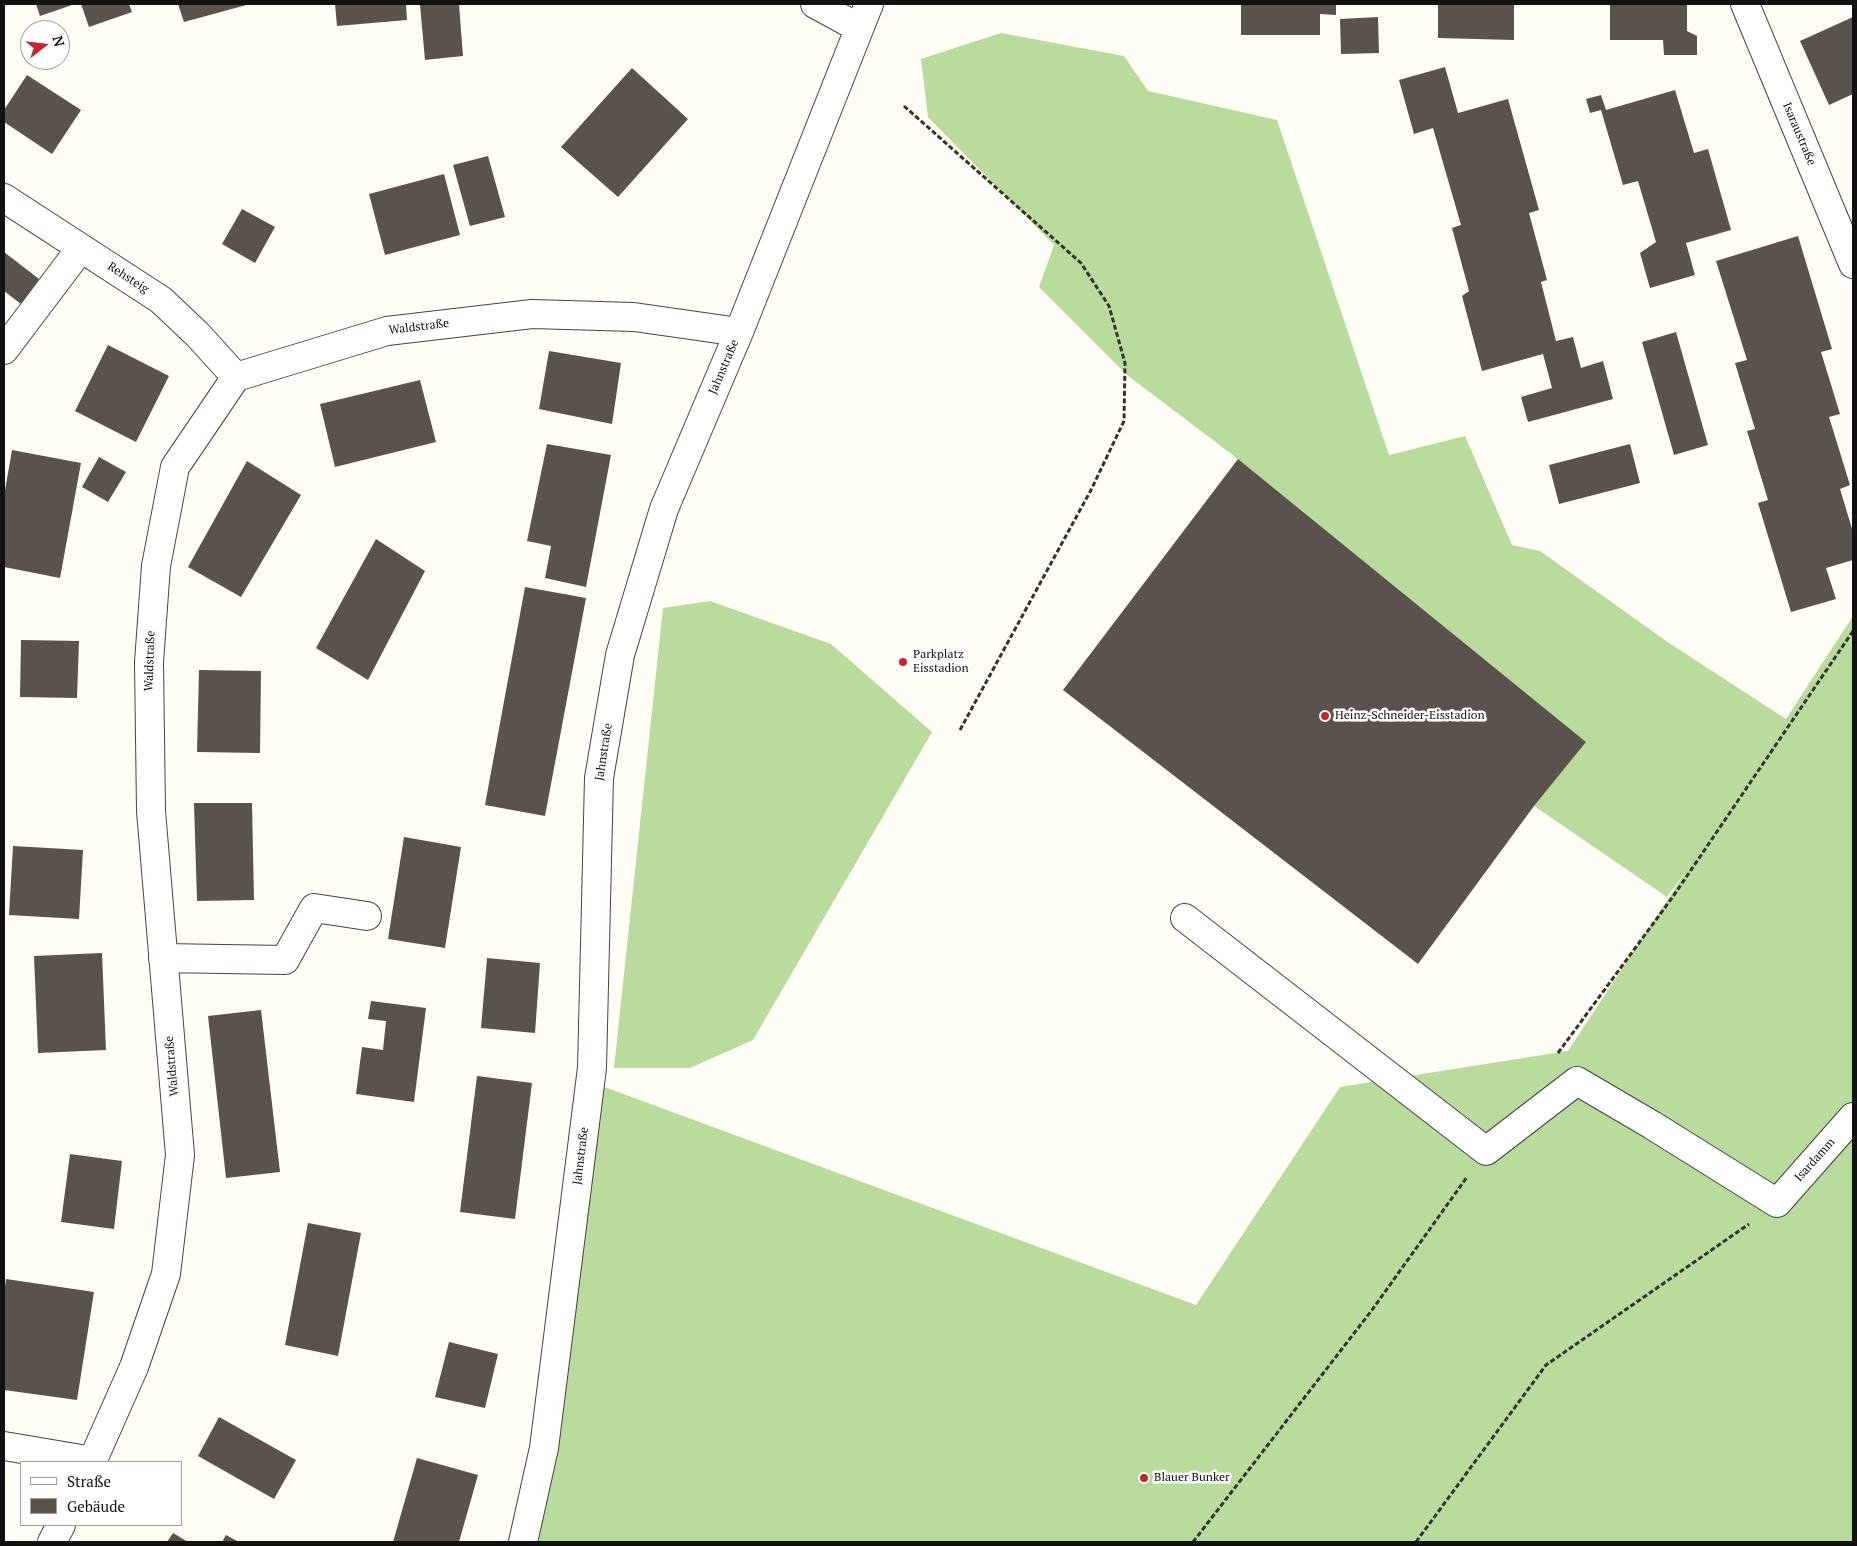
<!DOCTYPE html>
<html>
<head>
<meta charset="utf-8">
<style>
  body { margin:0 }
  #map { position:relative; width:1857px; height:1546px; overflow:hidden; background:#fffdf5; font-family:"PT Serif",serif }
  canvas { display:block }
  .frame { position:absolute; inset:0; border:5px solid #111; pointer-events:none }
  .legend { position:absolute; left:20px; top:1461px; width:162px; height:65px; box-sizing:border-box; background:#fff; border:1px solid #a0a0a0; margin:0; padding:6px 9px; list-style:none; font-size:15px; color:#111 }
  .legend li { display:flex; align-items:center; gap:10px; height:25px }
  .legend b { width:25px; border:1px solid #a0a0a0 }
  .north { position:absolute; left:20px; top:20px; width:50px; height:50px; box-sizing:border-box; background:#fff; border:1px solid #a0a0a0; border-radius:50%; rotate:74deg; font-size:14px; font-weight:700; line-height:20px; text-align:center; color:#111 }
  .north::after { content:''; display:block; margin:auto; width:18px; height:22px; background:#c4262e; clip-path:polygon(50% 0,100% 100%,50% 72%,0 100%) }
</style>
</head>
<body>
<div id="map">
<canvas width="1857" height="1546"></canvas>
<div class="frame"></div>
<ul class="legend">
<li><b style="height:6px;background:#fff"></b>Straße</li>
<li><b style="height:14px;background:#5a524d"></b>Gebäude</li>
</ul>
<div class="north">N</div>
</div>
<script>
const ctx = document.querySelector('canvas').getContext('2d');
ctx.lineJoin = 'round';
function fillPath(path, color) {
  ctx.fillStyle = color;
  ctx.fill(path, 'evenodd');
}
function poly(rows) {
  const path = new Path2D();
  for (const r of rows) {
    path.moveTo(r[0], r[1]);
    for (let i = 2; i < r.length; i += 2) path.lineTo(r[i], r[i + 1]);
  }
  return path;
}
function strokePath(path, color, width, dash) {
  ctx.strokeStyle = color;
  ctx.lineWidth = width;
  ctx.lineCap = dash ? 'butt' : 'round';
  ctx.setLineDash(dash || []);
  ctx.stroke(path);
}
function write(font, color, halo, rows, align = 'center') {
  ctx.font = font + ' "PT Serif",serif';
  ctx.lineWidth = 5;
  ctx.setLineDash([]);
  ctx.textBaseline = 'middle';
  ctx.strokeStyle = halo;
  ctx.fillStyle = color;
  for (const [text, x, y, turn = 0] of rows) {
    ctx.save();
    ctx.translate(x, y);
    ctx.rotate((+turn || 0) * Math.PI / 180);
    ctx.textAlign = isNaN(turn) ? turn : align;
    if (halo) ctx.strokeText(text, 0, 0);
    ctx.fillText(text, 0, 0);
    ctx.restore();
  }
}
fillPath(poly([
  [1001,33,1124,56,1148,91,1277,120,1389,455,1465,436,1512,545,1540,551,1669,643,1786,719,1853,616,1853,1542,535,1542,599,1085,1196,1305,1340,1087,1568,1051,1685,873,1667,897,1534,806,1586,742,1238,459,1127,375,1039,287,1054,245,928,117,921,59],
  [710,601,831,644,932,732,753,1040,690,1068,614,1068,663,608]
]), '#b9dc9c');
fillPath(poly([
  [36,4,75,4,40,16],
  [81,4,129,4,132,12,89,27],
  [178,4,250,4,184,22],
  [335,4,406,4,407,20,337,26],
  [459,4,463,56,425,60,420,5],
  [1241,4,1336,4,1336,15,1320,14,1320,35,1241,35],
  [1438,4,1514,4,1514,40,1438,38],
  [1610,4,1687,4,1687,31,1697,36,1697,55,1664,55,1663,40,1610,40],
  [1378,17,1379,53,1341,54,1340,19],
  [1853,17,1853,94,1829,105,1800,41],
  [1445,67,1458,113,1508,99,1539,210,1529,213,1547,280,1541,282,1556,341,1573,337,1581,368,1603,361,1613,399,1528,422,1521,397,1552,388,1543,354,1482,371,1462,296,1469,291,1452,228,1461,225,1433,128,1414,134,1399,80],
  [632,68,688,119,618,197,561,147],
  [27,75,81,110,52,154,4,122,4,110],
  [1675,90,1694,153,1708,149,1731,230,1686,243,1695,275,1650,288,1640,253,1656,242,1638,181,1623,185,1601,110,1590,113,1586,99,1601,95,1606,110],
  [488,156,505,217,470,226,453,165],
  [444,174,460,235,385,255,369,194],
  [242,209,275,227,255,263,222,244],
  [1798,236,1832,349,1821,352,1840,414,1829,417,1850,485,1840,489,1853,532,1853,560,1826,568,1836,599,1791,612,1758,503,1768,500,1747,431,1755,429,1735,363,1747,360,1716,261],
  [4,252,39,279,21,304,4,291],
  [1676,332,1708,445,1674,455,1642,342],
  [108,345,169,376,136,442,75,411],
  [549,351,621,363,612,424,539,409],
  [420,380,436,442,335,467,320,404],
  [547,444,611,455,586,587,545,578,551,546,527,541],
  [1630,444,1640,483,1559,504,1549,465],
  [12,450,81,463,60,578,4,567,4,496],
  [99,457,126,472,108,502,82,487],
  [1238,459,1586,742,1534,806,1418,964,1063,690],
  [247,461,301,495,241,597,188,567],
  [376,539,425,571,368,680,316,648],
  [525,587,586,598,545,816,485,805],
  [21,640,79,641,77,698,20,697],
  [199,670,261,671,260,753,197,752],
  [194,803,252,803,254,900,197,901],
  [404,837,461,847,445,948,388,939],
  [13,846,83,850,79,919,9,915],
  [102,953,106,1050,38,1053,34,956],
  [487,958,540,963,535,1033,481,1028],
  [371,1001,426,1008,414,1102,356,1094,362,1047,383,1050,386,1021,368,1019],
  [261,1010,280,1172,226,1178,208,1016],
  [477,1076,532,1083,515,1219,460,1212],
  [70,1154,122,1161,114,1229,61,1222],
  [308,1223,361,1233,338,1356,285,1345],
  [6,1279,94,1292,77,1400,4,1390,4,1294],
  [449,1342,498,1354,485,1408,435,1397],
  [219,1417,296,1460,274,1499,198,1456],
  [417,1458,478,1475,459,1542,393,1542],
  [173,1533,188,1542,167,1542],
  [226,1535,239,1542,222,1542]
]), '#5a524d');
const minor = poly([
  [815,4,859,28],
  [1745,4,1853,264],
  [4,198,161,300,198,335,236,377],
  [4,350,81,248],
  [1185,918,1486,1151,1577,1081,1652,1125,1777,1203,1853,1117],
  [163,958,285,960,314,908,367,916],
  [4,1446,93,1461],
  [92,1462,134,1367,166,1274,180,1155,151,811,149,662,156,566,175,467,236,377,387,331,532,314,634,317,739,332],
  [52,1542,61,1525],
  [523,1542,544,1448,592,1068,599,778,620,655,664,509,739,332,869,4]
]);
strokePath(minor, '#444', 30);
strokePath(poly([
  [904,106,1081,263,1109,306,1125,363,1124,421,1091,490,960,730],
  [1558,1053,1672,898,1853,631],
  [1193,1542,1372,1310,1467,1177],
  [1416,1542,1546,1365,1749,1224]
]), '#333', 3, [5, 2.5]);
strokePath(minor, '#fff', 28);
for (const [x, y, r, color] of [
  [903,662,5,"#c4262e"],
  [1325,716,5,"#c4262e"],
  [1144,1478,5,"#c4262e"]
]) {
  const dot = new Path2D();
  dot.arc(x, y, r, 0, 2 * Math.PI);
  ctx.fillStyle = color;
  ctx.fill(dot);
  strokePath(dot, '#fff', 2);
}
write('12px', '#111', '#fff', [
  ["Isaraustraße",1799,134,67],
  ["Rehsteig",128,278,33],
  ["Waldstraße",419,327,-7],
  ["Jahnstraße",724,367,-67],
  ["Waldstraße",150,661,-88],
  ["Jahnstraße",604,752,-81],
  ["Waldstraße",172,1066,-95],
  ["Jahnstraße",581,1156,-83],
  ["Isardamm",1815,1160,-48]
]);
write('12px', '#111', '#fff', [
  ["Parkplatz",913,655],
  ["Eisstadion",913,669],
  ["Heinz-Schneider-Eisstadion",1335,716],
  ["Blauer Bunker",1154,1478]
], 'left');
</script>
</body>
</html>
